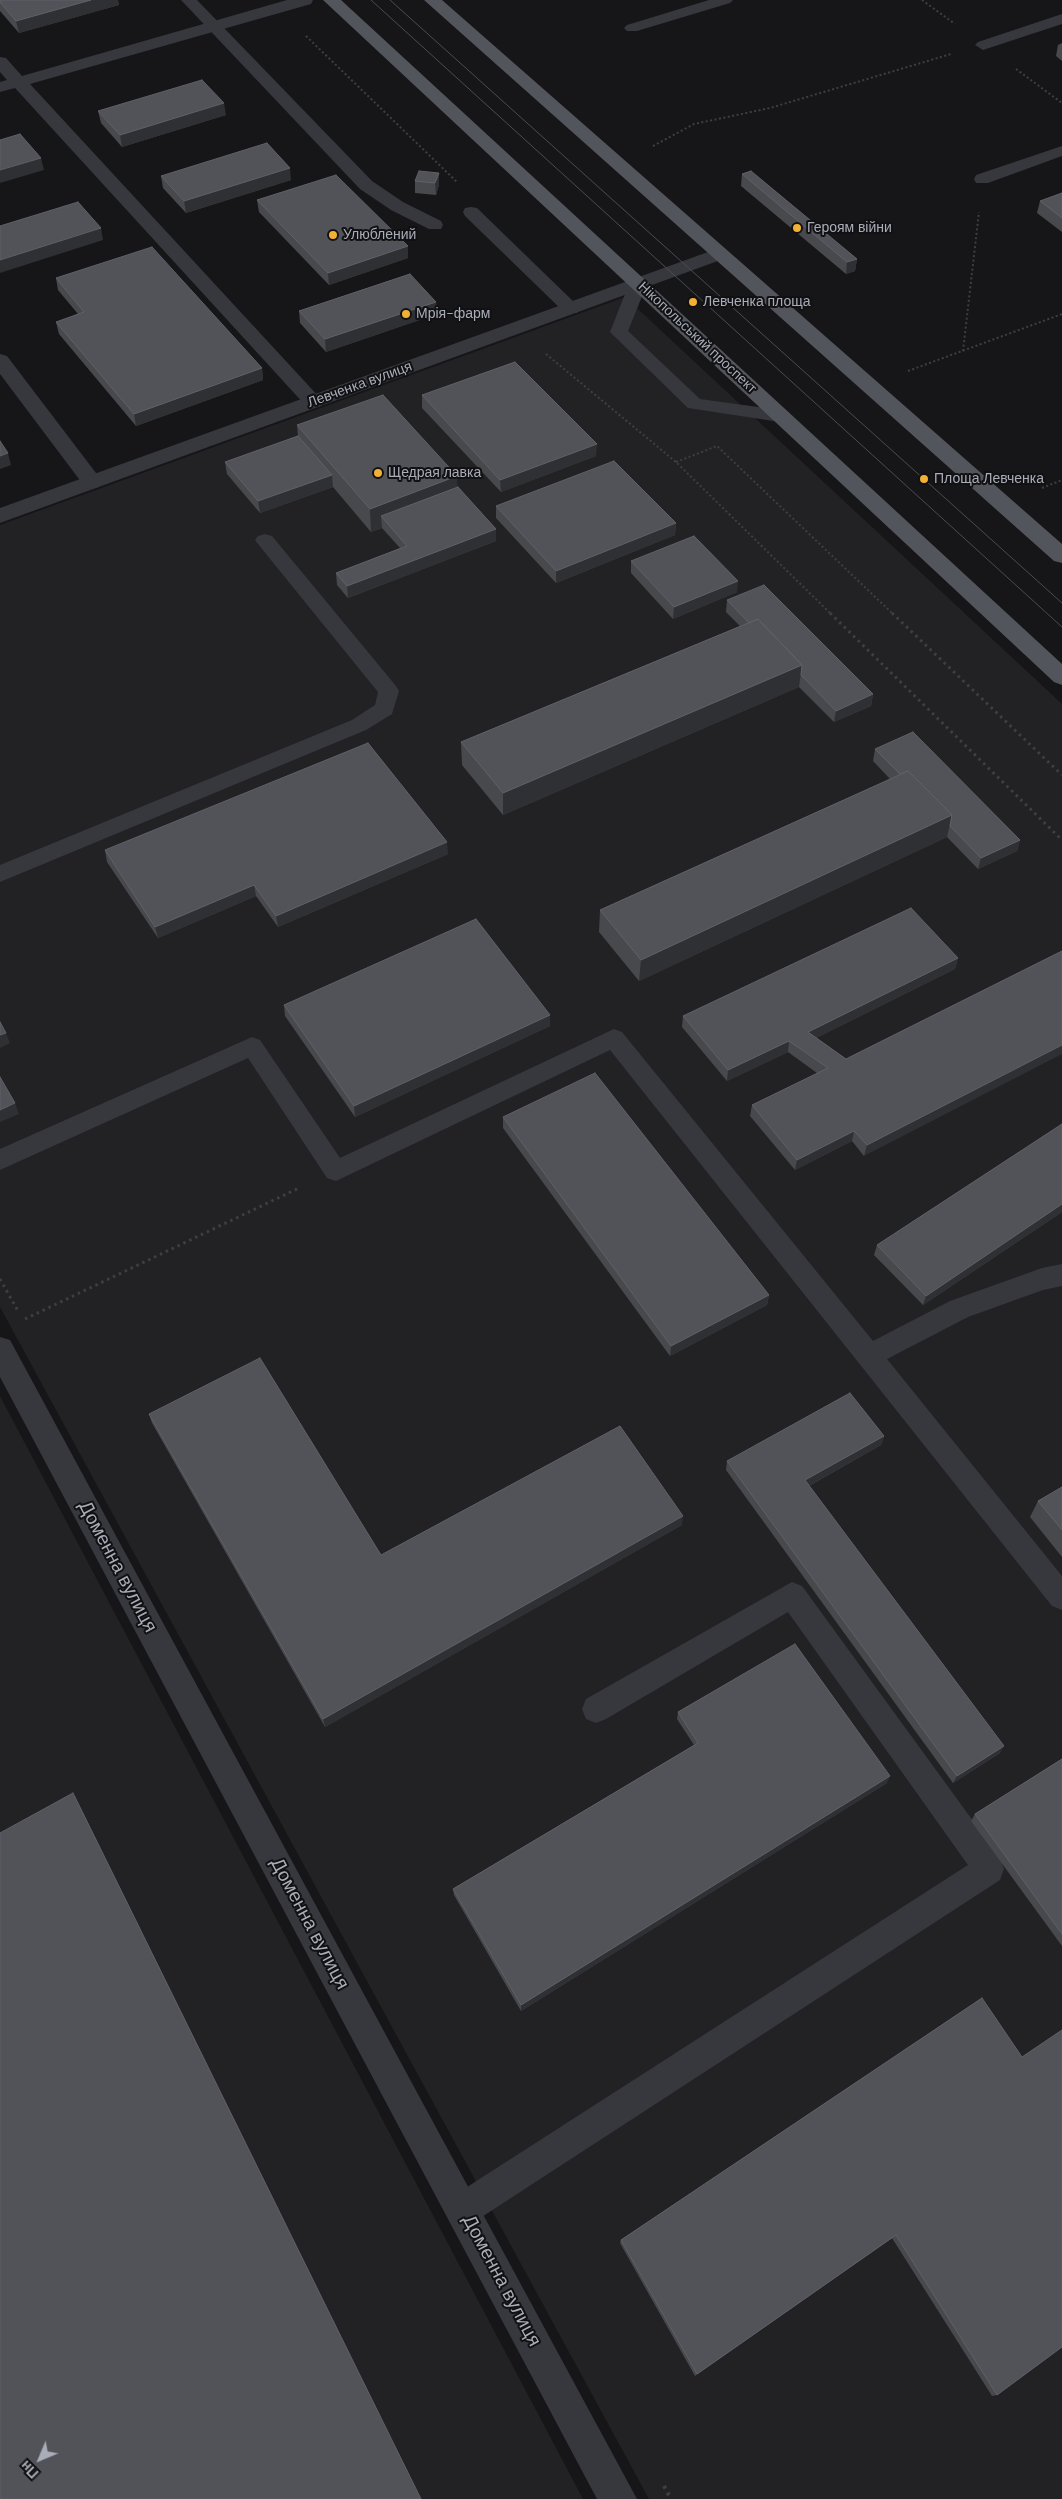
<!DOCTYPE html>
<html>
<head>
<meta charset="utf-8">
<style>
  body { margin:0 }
  #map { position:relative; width:1062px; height:2499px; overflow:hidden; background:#161618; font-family:"DM Sans",sans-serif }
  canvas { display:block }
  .north { position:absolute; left:15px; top:2434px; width:50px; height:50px; -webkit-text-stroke:4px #111113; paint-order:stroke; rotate:225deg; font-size:14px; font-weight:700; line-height:20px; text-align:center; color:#a8adb8 }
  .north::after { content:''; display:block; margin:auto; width:18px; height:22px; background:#a8adb8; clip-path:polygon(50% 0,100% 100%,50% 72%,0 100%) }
</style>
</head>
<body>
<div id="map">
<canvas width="1062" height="2499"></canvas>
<div class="north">Пн</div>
</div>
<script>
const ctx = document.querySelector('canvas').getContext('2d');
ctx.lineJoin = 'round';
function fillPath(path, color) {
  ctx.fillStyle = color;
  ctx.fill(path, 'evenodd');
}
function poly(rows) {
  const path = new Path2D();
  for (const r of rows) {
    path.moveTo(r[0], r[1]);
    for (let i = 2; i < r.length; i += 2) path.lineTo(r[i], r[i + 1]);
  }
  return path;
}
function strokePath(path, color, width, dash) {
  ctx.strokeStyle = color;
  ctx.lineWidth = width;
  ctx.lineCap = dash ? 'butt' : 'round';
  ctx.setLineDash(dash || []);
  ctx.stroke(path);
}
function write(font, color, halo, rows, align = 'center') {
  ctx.font = font + ' "DM Sans",sans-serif';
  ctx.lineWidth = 4;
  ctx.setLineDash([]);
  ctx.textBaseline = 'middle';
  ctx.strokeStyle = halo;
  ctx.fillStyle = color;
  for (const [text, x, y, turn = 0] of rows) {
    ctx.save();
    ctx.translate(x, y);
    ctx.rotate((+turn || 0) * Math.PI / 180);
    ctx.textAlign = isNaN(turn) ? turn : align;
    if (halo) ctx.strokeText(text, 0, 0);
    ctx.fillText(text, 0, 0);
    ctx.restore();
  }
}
fillPath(poly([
  [625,297,1062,704,1062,2499,649,2499,0,1307,0,525],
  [0,1396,583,2499,0,2499]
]), '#222225');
strokePath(poly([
  [922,0,955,24],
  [306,36,458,183],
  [1016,69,1062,103],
  [653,146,694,124,770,108,951,54],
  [963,351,979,212],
  [546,354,676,462,831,614],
  [908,371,1062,314],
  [676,462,717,446,893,614],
  [1042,488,1062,480]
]), '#3d3f44', 2, [2, 2.5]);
strokePath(poly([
  [830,613,1062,840],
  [892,613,1062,775],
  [0,1279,18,1311],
  [25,1319,299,1188]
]), '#3d3f44', 3, [2.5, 4]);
strokePath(poly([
  [664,2486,671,2499]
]), '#3d3f44', 4, [3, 4.5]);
fillPath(poly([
  [181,0,197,0,372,181,403,202,441,221,443,225,441,229,429,229,391,210,360,189,181,0],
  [709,0,733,0,730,3,637,31,627,31,624,28,627,25,709,0],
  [1062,14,1062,24,983,50,975,45,978,42,1062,14],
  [1062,146,1062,156,988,183,976,183,974,179,976,175,1062,146],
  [471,207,477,208,577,305,580,309,577,313,565,313,465,216,463,212,465,208,471,207],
  [638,279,644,280,647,284,628,331,700,399,780,410,786,412,789,416,786,420,780,422,688,408,610,332,629,284,632,280,638,279],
  [265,534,272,536,396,686,399,691,392,714,366,730,0,882,0,865,352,720,375,705,378,692,258,544,255,540,258,536,265,534],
  [614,1029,622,1032,873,1341,950,1301,1042,1268,1062,1264,1062,1286,1043,1290,968,1317,887,1359,1062,1576,1062,1610,1052,1606,610,1050,336,1181,327,1178,248,1058,0,1170,0,1149,252,1037,260,1040,340,1158,614,1029],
  [792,1582,802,1586,1000,1858,1004,1869,1000,1880,474,2222,462,2226,450,2222,446,2210,450,2198,968,1865,788,1612,606,1719,596,1723,586,1719,582,1709,586,1699,792,1582]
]), '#37383d');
fillPath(poly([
  [287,0,313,0,311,4,30,84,320,398,323,402,320,406,313,408,306,406,15,88,0,92,0,82,7,80,0,72,0,57,6,58,22,76,287,0],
  [0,354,7,356,99,477,102,482,99,487,92,489,85,487,0,374,0,354],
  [0,1337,10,1340,637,2499,597,2499,0,1377,0,1337]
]), '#37383d');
fillPath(poly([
  [719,248,726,250,728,254,726,258,0,523,0,508,719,248]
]), '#37383d');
fillPath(poly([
  [323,0,341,0,1062,664,1062,685,1054,682,323,0],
  [424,0,442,0,1062,544,1062,563,1054,561,424,0]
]), '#53555c');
strokePath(poly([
  [371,0,1062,627],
  [390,0,1062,603]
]), '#4a4c52', 1);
fillPath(poly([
  [0,0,118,0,119,5,19,33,0,11],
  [1062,43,1062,61,1056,56,1058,45],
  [98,111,226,115,122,147,101,123],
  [439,173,439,185,436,195,415,193,415,181],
  [742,174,857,259,855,271,846,274,741,186],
  [161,176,291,180,186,213,163,188],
  [1062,193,1062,232,1037,213,1040,201],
  [257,200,408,258,329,285,259,212],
  [56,278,262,368,263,380,136,426,59,334,56,322,78,314,58,290],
  [436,302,437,314,326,352,300,323,299,311],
  [422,395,596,456,501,492,422,408],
  [297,425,458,487,496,541,348,598,337,585,336,573,400,548,382,528,371,532,333,487,260,513,227,474,225,462,298,436],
  [496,506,676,523,675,535,556,583,496,518],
  [631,561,737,592,673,619,631,573],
  [727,600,873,694,871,706,834,722,799,687,503,815,462,765,461,742,740,626,726,612],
  [875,749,1020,840,1017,851,978,869,947,837,639,981,599,932,600,910,890,779,873,761],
  [105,850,448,854,278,927,256,896,158,938,107,862],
  [1062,951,864,1156,852,1141,795,1170,750,1116,752,1105,817,1073,788,1052,727,1081,682,1027,683,1016,958,958,955,969,816,1038,846,1059],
  [284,1005,550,1015,550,1026,355,1117,285,1016],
  [503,1117,769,1295,767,1305,670,1356,503,1128],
  [1062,1124,1062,1212,923,1305,874,1255,877,1245],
  [149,1414,381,1555,682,1525,325,1727,152,1423],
  [884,1436,881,1445,809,1486,1000,1753,953,1783,726,1470,727,1461],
  [1062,1487,1062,1557,1030,1517,1038,1501],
  [678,1712,887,1783,521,2011,454,1895,453,1889,694,1745,677,1719],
  [1062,1759,1062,1946,971,1821,975,1814],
  [982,1998,997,2395,992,2396,892,2238,695,2376,620,2243,621,2240]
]), '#47494d');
fillPath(poly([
  [91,0,118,0,119,5,19,33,16,21],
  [224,103,226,115,122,147,120,135],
  [41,158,44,170,0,183,0,170],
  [290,168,291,180,186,213,184,201],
  [439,173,439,185,436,195,435,183],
  [101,228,103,240,0,273,0,260],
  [408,246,408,258,329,285,328,273],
  [857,259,855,271,846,274,847,262],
  [436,302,437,314,326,352,325,339],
  [262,368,263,380,136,426,134,414],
  [597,444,596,456,501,492,500,480],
  [8,453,11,465,0,469,0,456],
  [332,475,333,487,260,513,258,501],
  [457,476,458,499,381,516,382,528,371,532,370,509],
  [676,523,675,535,556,583,556,571],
  [496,529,496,541,348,598,347,586],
  [738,581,737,592,673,619,674,607],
  [802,665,799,687,503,815,503,793],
  [873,694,871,706,834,722,836,711],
  [952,815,947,837,639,981,641,960],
  [1020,840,1017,851,978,869,981,858],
  [447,842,448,854,278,927,276,916],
  [254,885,256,896,158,938,155,927],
  [958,958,955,969,806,1043,808,1032],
  [550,1015,550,1026,355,1117,354,1106],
  [6,1033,10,1043,0,1048,0,1035],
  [789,1041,788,1052,727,1081,728,1070],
  [1062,1045,1062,1054,864,1156,867,1145],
  [15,1103,19,1114,0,1122,0,1110],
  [854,1131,852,1141,795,1170,797,1160],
  [1062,1204,1062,1212,923,1305,926,1296],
  [769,1295,767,1305,670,1356,671,1346],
  [884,1436,881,1445,803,1489,805,1480],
  [683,1516,682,1525,325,1727,323,1719],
  [1004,1746,1000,1753,953,1783,957,1776],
  [890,1776,887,1783,521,2011,521,2005],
  [73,1793,77,1800,421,2499],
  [896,2235,892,2238,695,2376,697,2374]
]), '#2f3033');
const building = poly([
  [0,0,91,0,16,21,0,2,0,0],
  [202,80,224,103,120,135,98,111,202,80],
  [20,134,41,158,0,170,0,140,20,134],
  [267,143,290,168,184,201,161,176,267,143],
  [419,171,439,173,435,183,415,181,419,171],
  [751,171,857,259,847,262,742,174,751,171],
  [336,175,408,246,328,273,257,200,336,175],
  [1062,193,1062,218,1040,201,1062,193],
  [78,202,101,228,0,260,0,226,78,202],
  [152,247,262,368,134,414,56,322,84,312,56,278,152,247],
  [410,274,436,302,325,339,299,311,410,274],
  [515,362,597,444,500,480,422,395,515,362],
  [383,395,457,476,370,509,297,425,383,395],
  [298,436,332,475,258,501,225,462,298,436],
  [0,441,8,453,0,456,0,441],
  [614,461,676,523,556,571,496,506,614,461],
  [458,487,496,529,347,586,336,573,407,546,381,516,458,487],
  [694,536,738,581,674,607,631,561,694,536],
  [764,585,873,694,836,711,801,675,802,665,758,619,749,623,727,600,764,585],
  [758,619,802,665,503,793,461,742,758,619],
  [913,732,1020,840,981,858,950,826,952,815,908,771,900,774,875,749,913,732],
  [368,743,447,842,276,916,254,885,155,927,105,850,368,743],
  [908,771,952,815,641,960,600,910,908,771],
  [911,908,958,958,808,1032,846,1059,1062,951,1062,1045,867,1145,854,1131,797,1160,752,1105,828,1068,789,1041,728,1070,683,1016,911,908],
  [476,919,550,1015,354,1106,284,1005,476,919],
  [0,1022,6,1033,0,1035,0,1022],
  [595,1073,769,1295,671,1346,503,1117,595,1073],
  [0,1077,15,1103,0,1110,0,1077],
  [1062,1124,1062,1204,926,1296,877,1245,1062,1124],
  [260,1358,381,1555,620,1426,683,1516,323,1719,149,1414,260,1358],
  [850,1393,884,1436,805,1480,1004,1746,957,1776,727,1461,850,1393],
  [1062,1487,1062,1530,1038,1501,1062,1487],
  [795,1644,890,1776,521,2005,453,1889,698,1743,678,1712,795,1644],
  [1062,1759,1062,1934,975,1814,1062,1759],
  [73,1793,421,2499,0,2499,0,1833,73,1793],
  [982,1998,1022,2057,1062,2030,1062,2347,997,2395,896,2235,697,2374,621,2240,982,1998]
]);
fillPath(building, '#525359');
strokePath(building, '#5f6168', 1);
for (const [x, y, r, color] of [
  [797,228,5,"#f2b134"],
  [333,235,5,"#f2b134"],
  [693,302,5,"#f2b134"],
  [406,314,5,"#f2b134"],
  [378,473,5,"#f2b134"],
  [924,479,5,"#f2b134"]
]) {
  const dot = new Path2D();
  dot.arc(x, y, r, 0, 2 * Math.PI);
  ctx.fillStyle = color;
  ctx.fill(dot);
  strokePath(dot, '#111113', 2);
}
write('14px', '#a8adb8', '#111113', [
  ["Героям війни",807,228],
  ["Улюблений",343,235],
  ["Левченка площа",703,302],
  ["Мрія-фарм",416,314],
  ["Щедрая лавка",388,473],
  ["Площа Левченка",934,479]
], 'left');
write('14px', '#a8adb8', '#111113', [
  ["Нікопольський проспект",697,338,43],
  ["Левченка вулиця",360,385,-20]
]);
write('19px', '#a8adb8', '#111113', [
  ["Доменна вулиця",117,1567,62],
  ["Доменна вулиця",309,1924,62],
  ["Доменна вулиця",501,2281,62]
]);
</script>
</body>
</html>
